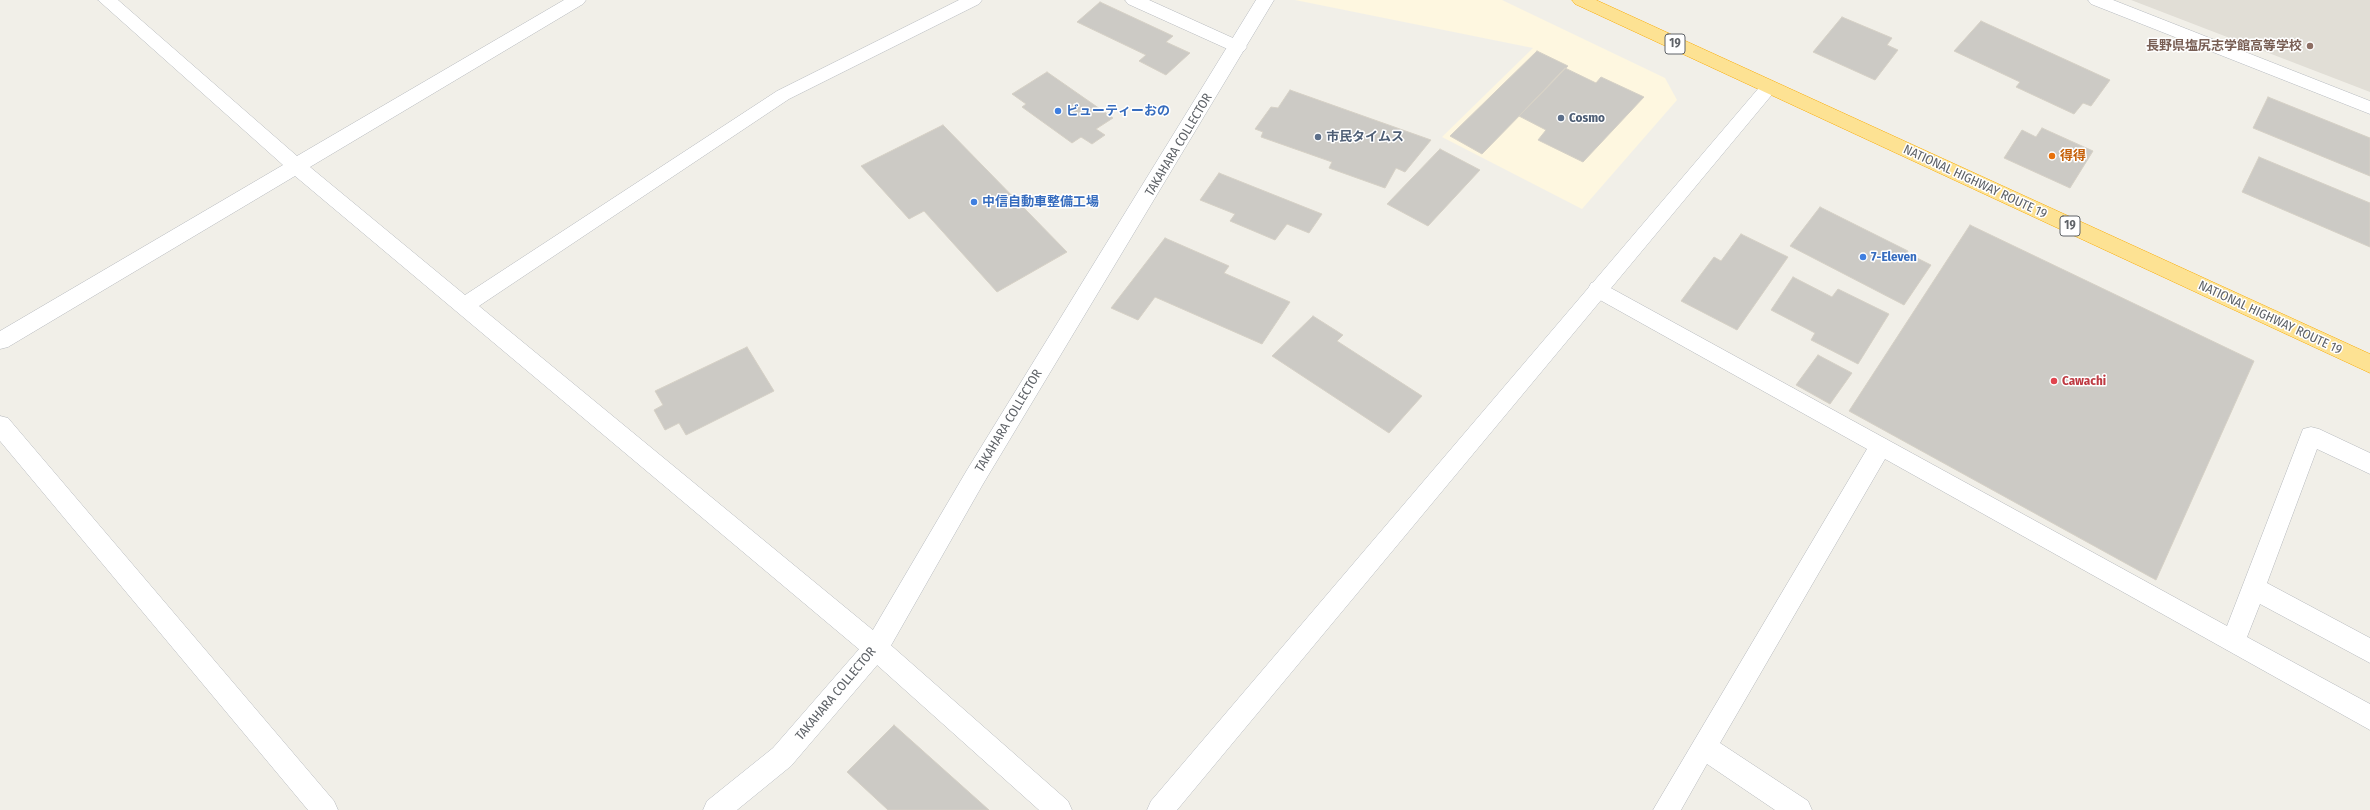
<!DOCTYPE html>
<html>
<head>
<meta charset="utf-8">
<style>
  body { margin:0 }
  canvas { display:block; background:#f1efe8 }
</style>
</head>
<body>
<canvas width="2370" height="810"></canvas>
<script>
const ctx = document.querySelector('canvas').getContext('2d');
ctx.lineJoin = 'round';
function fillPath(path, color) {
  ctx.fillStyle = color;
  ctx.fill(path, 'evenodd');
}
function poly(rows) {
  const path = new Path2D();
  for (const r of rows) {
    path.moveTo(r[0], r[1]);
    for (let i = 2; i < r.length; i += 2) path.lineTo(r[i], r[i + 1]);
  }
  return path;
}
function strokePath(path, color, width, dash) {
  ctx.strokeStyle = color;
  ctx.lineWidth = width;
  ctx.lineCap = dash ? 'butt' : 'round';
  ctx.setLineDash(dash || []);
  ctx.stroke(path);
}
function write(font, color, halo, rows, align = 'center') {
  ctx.font = font + ' "Fira Sans Condensed","Noto Sans JP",sans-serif';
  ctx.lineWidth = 3;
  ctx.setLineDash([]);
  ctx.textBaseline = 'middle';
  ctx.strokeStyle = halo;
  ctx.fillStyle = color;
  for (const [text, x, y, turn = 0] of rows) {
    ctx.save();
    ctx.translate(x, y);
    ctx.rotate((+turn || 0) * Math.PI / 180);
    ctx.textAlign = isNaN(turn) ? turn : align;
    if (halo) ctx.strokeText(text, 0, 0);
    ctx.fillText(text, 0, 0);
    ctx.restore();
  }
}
fillPath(poly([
  [1295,0,1502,0,1665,78,1677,100,1582,209,1442,137,1533,48]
]), '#fef7e0');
fillPath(poly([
  [2131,0,2370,0,2370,92]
]), '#e1ded6');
const building = poly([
  [1100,2,1173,36,1166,42,1190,53,1166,75,1139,61,1146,55,1077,22,1100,2],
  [1842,17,1892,38,1887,45,1898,50,1875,80,1813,52,1842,17],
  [1981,21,2110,80,2091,106,2083,103,2074,114,2016,87,2020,82,1954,51,1981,21],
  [1537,51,1568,66,1482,154,1450,136,1537,51],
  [1565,68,1596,83,1601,77,1644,97,1583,162,1538,140,1546,130,1519,116,1565,68],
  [1047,72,1113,118,1096,129,1105,135,1092,144,1081,137,1072,143,1022,107,1026,104,1012,94,1047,72],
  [1290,90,1431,140,1405,172,1396,168,1385,188,1329,168,1332,162,1261,137,1263,132,1255,129,1271,107,1278,108,1290,90],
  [2268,97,2370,138,2370,176,2253,128,2268,97],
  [943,125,1067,252,997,292,924,211,909,219,861,166,943,125],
  [2042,128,2093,151,2070,188,2004,158,2022,130,2036,137,2042,128],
  [1440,149,1480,170,1428,226,1387,204,1440,149],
  [2259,157,2370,203,2370,247,2242,192,2259,157],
  [1219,173,1322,214,1309,233,1287,224,1275,240,1230,221,1235,214,1200,200,1219,173],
  [1820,207,1908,251,1907,253,1931,265,1904,305,1790,246,1820,207],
  [1970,225,2254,361,2156,580,1849,411,1970,225],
  [1741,234,1788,257,1737,330,1681,301,1714,257,1721,261,1741,234],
  [1165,238,1229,266,1224,273,1290,302,1262,344,1155,297,1138,320,1111,308,1165,238],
  [1793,277,1832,297,1838,289,1889,314,1858,364,1811,340,1815,333,1771,310,1793,277],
  [1313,316,1343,335,1337,341,1422,396,1389,433,1272,356,1313,316],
  [747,347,774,391,686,435,679,423,665,430,654,410,663,405,655,391,747,347],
  [1818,355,1852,373,1830,404,1796,385,1818,355],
  [894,725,989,810,888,810,847,772,894,725]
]);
fillPath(building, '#cccac5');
strokePath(building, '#d6d1c6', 1);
const street = poly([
  [98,0,118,0,297,156,564,0,586,0,583,4,310,167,465,295,777,91,959,0,982,0,979,4,789,99,479,306,885,640,1068,801,1072,810,1039,810,867,656,295,176,8,347,0,349,0,331,283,165,98,0],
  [1125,0,1149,0,1244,43,1247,47,1244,51,1238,53,1232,51,1128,4,1125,0],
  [1598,281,2227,626,2303,429,2311,427,2319,429,2370,453,2370,474,2317,449,2267,583,2370,638,2370,663,2260,604,2247,637,2370,704,2370,730,1885,459,1720,743,1808,801,1812,810,1775,810,1707,764,1681,810,1653,810,1867,449,1591,295,1588,289,1591,283,1598,281],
  [0,416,8,418,334,801,338,810,308,810,0,441,0,416]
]);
const secondary = poly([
  [1256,0,1274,0,983,484,885,656,791,766,737,810,703,810,707,801,773,748,867,640,967,470,1256,0],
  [2088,0,2113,0,2370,101,2370,114,2091,4,2088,0],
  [1769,81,1775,83,1778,87,1775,91,1177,810,1147,810,1151,801,1763,83,1769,81]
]);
const highway = poly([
  [1572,0,1596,0,2370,354,2370,373,1575,4,1572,0]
]);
strokePath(street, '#b5b8bc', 1);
strokePath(secondary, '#b6babf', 1);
strokePath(highway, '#f9ab00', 1);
fillPath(street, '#fff');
fillPath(secondary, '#fff');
fillPath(highway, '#fde293');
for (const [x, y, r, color] of [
  [2310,46,4,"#8d6e63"],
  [1058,111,4,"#3f7fe0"],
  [1561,118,4,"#5c6f8a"],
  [1318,137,4,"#5c6f8a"],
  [2052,156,4,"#e8710a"],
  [974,202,4,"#3f7fe0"],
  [1863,257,4,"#3f7fe0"],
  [2054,381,4,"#e0444e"]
]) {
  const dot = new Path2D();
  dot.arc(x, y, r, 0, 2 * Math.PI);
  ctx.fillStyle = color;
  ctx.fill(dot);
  strokePath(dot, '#fff', 1.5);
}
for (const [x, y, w] of [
  [1675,44,20],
  [2070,226,20]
]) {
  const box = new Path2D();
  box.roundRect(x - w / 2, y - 10, w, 20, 3);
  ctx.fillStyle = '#fff';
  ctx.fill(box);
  strokePath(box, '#5f6368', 1);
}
write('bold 12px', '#5f6368', null, [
  ["19",1675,44],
  ["19",2070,226]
]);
write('bold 13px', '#785e54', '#fff', [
  ["長野県塩尻志学館高等学校",2302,46]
], 'right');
write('bold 13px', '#366cbe', '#fff', [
  ["ビューティーおの",1066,111],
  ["中信自動車整備工場",982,202],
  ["7-Eleven",1871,257]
], 'left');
write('bold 13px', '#4e5e75', '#fff', [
  ["Cosmo",1569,118],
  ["市民タイムス",1326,137]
], 'left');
write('13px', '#5f6368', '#fff', [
  ["TAKAHARA COLLECTOR",1179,145,-59],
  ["NATIONAL HIGHWAY ROUTE 19",1975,182,25],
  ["NATIONAL HIGHWAY ROUTE 19",2270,318,25],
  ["TAKAHARA COLLECTOR",1009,421,-59],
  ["TAKAHARA COLLECTOR",836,694,-50]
]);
write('bold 13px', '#c56008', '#fff', [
  ["得得",2060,156]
], 'left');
write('bold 13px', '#be3a42', '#fff', [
  ["Cawachi",2062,381]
], 'left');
</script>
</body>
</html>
